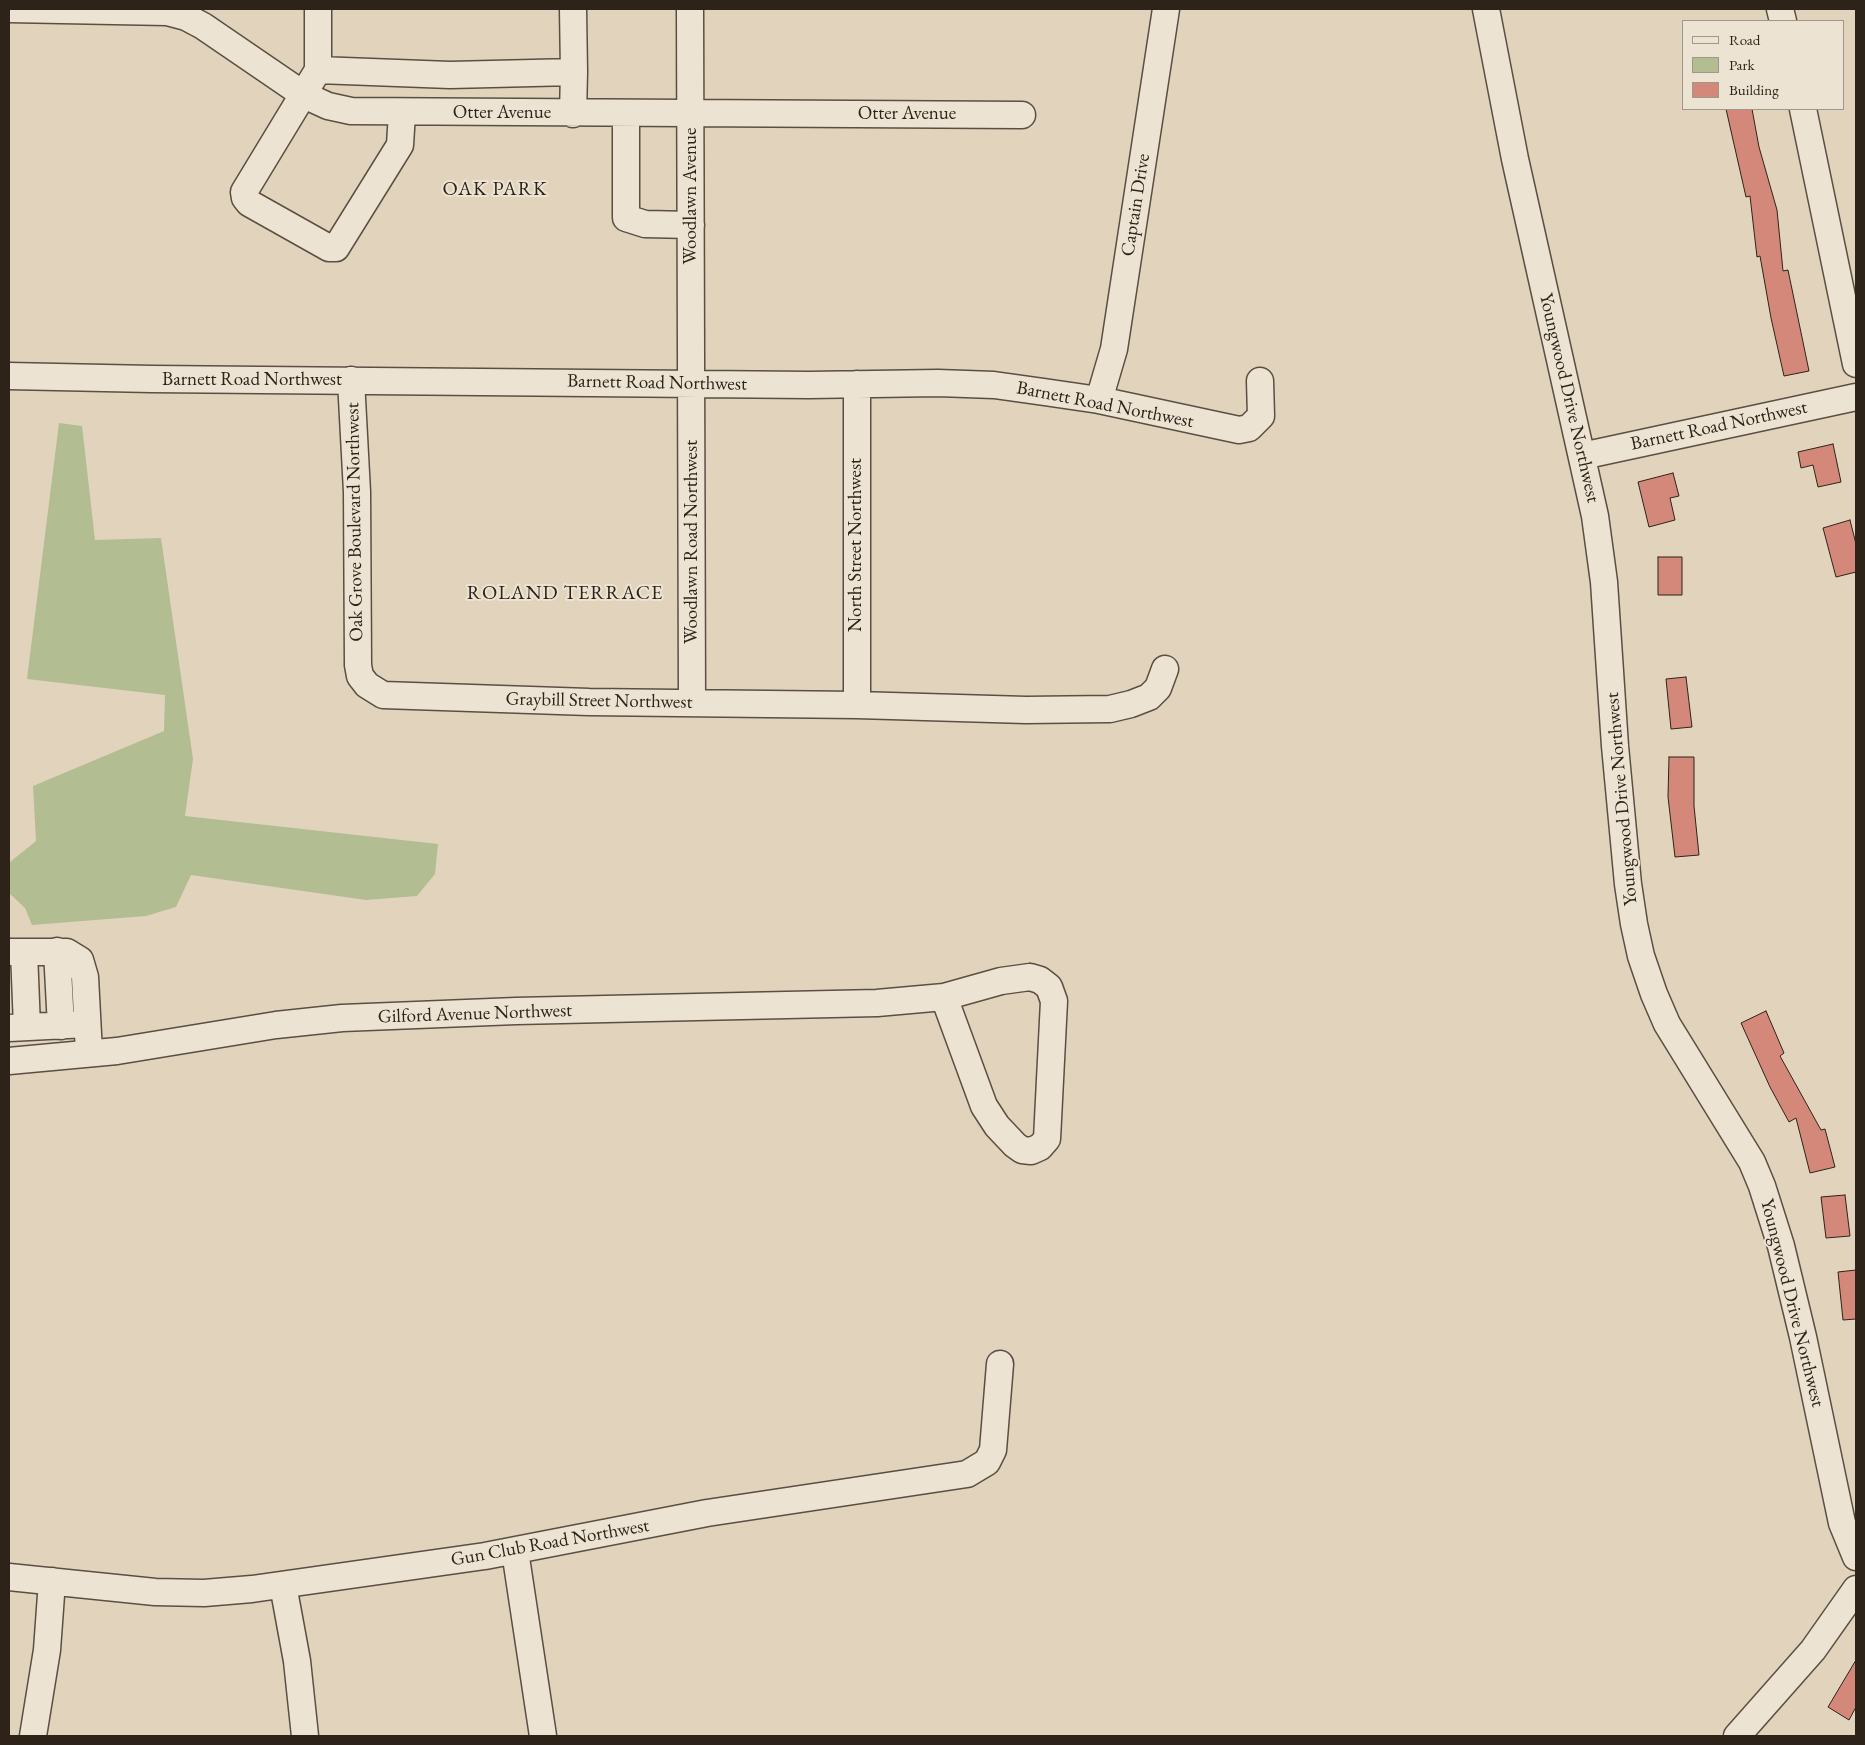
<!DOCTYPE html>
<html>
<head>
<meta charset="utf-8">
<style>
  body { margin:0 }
  #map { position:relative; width:1865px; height:1745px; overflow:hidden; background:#e2d4bc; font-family:"EB Garamond",serif }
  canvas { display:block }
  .frame { position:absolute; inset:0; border:10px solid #2d2319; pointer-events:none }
  .legend { position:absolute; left:1682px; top:20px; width:162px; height:90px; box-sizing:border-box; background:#ece3d3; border:1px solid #a09689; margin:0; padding:6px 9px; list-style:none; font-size:15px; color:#2d2319 }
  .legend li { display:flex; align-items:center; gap:10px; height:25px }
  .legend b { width:25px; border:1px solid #a09689 }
</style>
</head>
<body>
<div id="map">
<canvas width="1865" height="1745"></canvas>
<div class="frame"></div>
<ul class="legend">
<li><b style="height:6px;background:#ece3d3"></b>Road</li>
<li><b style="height:14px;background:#b2bd91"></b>Park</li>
<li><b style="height:14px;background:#d3887a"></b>Building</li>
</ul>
</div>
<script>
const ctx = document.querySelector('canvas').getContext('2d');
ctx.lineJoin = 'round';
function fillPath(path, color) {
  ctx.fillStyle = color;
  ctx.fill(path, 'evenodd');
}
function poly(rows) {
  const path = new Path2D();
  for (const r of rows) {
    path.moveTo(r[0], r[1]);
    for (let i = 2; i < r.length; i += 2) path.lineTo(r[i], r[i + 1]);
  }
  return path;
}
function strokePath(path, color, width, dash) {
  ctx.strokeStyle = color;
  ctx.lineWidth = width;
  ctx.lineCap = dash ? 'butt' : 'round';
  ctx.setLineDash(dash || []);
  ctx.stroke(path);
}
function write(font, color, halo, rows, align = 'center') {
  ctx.font = font + ' "EB Garamond",serif';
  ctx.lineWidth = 4;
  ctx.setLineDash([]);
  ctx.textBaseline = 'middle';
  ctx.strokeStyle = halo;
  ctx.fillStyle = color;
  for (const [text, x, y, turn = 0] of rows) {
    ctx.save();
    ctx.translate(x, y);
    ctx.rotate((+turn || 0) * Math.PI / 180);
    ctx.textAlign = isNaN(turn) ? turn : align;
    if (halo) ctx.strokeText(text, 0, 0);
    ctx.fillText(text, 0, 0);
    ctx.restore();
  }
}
fillPath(poly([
  [59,423,82,426,95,540,161,538,193,759,185,816,438,844,435,874,417,896,366,900,191,875,176,907,146,916,32,925,25,908,9,893,10,862,36,841,33,786,164,731,165,695,27,679]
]), '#b2bd91');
const building = poly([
  [1726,109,1752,109,1759,147,1777,210,1783,271,1788,270,1809,371,1784,376,1771,318,1760,256,1757,257,1750,196,1746,197,1726,109],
  [1833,444,1841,482,1818,487,1813,465,1801,468,1798,452,1833,444],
  [1673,473,1679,496,1670,498,1675,520,1649,527,1638,482,1673,473],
  [1850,520,1856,544,1856,572,1836,577,1823,528,1850,520],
  [1658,557,1682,557,1682,595,1658,595,1658,557],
  [1686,677,1692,727,1671,729,1666,679,1686,677],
  [1669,757,1694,757,1694,806,1699,855,1675,857,1668,797,1669,757],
  [1766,1011,1784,1053,1780,1056,1821,1130,1825,1129,1835,1167,1810,1173,1796,1118,1789,1122,1770,1087,1741,1023,1766,1011],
  [1845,1195,1850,1236,1826,1238,1821,1197,1845,1195],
  [1856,1270,1856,1319,1843,1320,1838,1272,1856,1270],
  [1856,1660,1856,1707,1849,1720,1828,1707,1856,1660]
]);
fillPath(building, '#d3887a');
strokePath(building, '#2d2319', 1);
const minor = poly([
  [9,9,167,12,186,17,203,26,304,95,328,106,351,111,1022,115],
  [573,9,574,72],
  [690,9,692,702],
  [1486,9,1515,159,1595,516,1604,582,1615,746,1628,884,1634,924,1641,956,1654,994,1667,1024,1752,1162,1762,1186,1781,1246,1803,1337,1842,1523,1856,1557],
  [1780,9,1783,21],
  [318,70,318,9],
  [1803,109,1856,364],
  [402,113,400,145,336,248,329,248,249,203,245,198,244,192,318,70,450,75,574,72,573,114],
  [626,114,626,218,645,224,691,225],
  [9,376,152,379,809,385,938,383,994,385,1044,392,1099,400,1239,430,1249,428,1261,416,1260,381],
  [351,380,357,492,358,665,360,676,367,685,383,695,589,702,857,705,1026,710,1110,709,1131,704,1149,697,1158,688,1165,669],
  [1099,400,1114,349,1166,9],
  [1582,456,1856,397],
  [857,705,857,384],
  [57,951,61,1026],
  [9,952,67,952,80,960,85,977,89,1053],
  [24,952,27,1027],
  [1030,977,1040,980,1049,987,1054,1001,1047,1139,1040,1147,1031,1151,1022,1150,1015,1145,997,1126,984,1106,944,997,1001,981,1030,977],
  [9,1028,87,1024],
  [9,1061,117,1051,276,1025,342,1018,516,1011,877,1003,944,997],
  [515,1551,543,1736],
  [9,1577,155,1592,204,1593,252,1589,485,1556,707,1513,967,1474,987,1462,993,1450,1000,1364],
  [283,1585,297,1661,305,1736],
  [33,1736,47,1650,52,1581],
  [1737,1736,1813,1650,1856,1589]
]);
strokePath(minor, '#5a4f42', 29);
strokePath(minor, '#ece3d3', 26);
write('19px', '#2d2319', '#ece3d3', [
  ["Otter Avenue",502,113],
  ["Otter Avenue",907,114],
  ["Woodlawn Avenue",691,196,-90],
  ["Captain Drive",1136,205,-81],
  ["Barnett Road Northwest",252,380],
  ["Barnett Road Northwest",657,383,1],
  ["Youngwood Drive Northwest",1569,398,77],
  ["Barnett Road Northwest",1105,405,11],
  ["Barnett Road Northwest",1719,426,-12],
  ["Oak Grove Boulevard Northwest",355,522,-91],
  ["Woodlawn Road Northwest",692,542,-90],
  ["North Street Northwest",856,545,-90],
  ["Graybill Street Northwest",599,701,1],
  ["Youngwood Drive Northwest",1622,799,-95],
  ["Gilford Avenue Northwest",475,1014,-2],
  ["Youngwood Drive Northwest",1792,1303,76],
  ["Gun Club Road Northwest",550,1543,-10]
]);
ctx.letterSpacing = '1px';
write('20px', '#2d2319', '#ece3d3', [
  ["OAK PARK",495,190],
  ["ROLAND TERRACE",565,594]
]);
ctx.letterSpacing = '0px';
</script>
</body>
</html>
